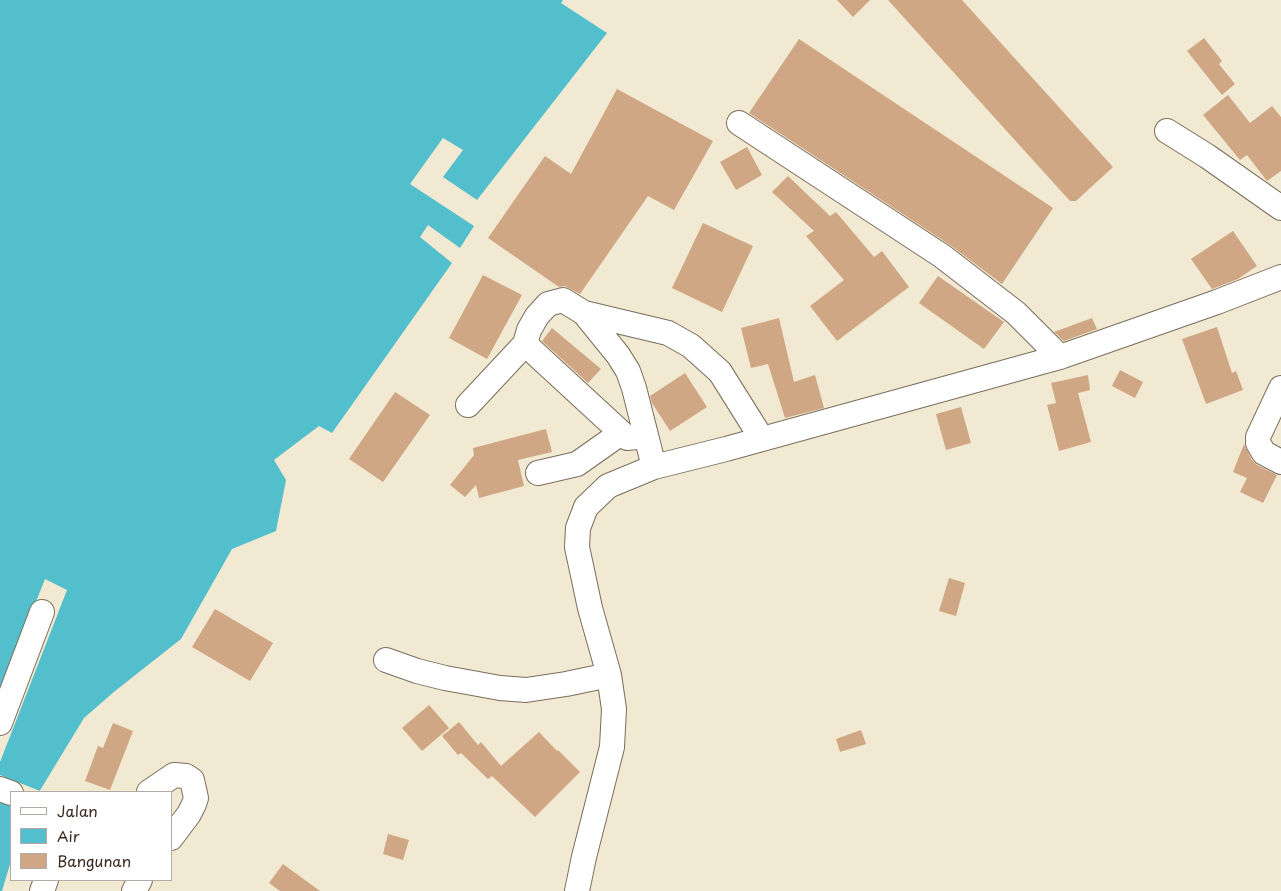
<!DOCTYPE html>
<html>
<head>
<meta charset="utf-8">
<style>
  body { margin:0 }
  #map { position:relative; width:1281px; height:891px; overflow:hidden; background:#f1e9d1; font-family:"Playpen Sans",sans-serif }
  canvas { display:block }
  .legend { position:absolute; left:10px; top:791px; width:162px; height:90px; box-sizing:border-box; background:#fff; border:1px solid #b1aaa5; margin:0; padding:6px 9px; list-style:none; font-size:15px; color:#3b2a1e }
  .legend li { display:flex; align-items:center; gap:10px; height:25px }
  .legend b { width:25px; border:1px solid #b1aaa5 }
</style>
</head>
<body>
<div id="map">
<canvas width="1281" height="891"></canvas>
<ul class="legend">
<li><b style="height:6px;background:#fff"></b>Jalan</li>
<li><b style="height:14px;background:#53bfcc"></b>Air</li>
<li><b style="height:14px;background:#d0a784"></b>Bangunan</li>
</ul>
</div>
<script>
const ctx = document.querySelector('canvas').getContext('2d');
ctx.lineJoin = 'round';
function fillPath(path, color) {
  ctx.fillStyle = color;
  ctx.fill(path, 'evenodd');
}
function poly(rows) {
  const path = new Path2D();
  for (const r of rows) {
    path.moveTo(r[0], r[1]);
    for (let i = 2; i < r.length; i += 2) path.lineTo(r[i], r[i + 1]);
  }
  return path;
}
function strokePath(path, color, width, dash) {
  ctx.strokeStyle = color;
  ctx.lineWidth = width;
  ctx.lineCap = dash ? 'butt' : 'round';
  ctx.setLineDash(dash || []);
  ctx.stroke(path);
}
fillPath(poly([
  [0,0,563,0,561,3,607,33,477,200,443,177,463,150,443,138,410,184,474,226,460,248,428,225,420,237,452,263,332,433,319,426,274,460,286,480,276,531,232,549,181,639,115,691,84,718,39,792,11,792,11,861,2,891,0,891]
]), '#53bfcc');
fillPath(poly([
  [45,579,67,590,0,762,0,693],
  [0,775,40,791,39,792,11,792,11,806,0,802]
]), '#f1e9d1');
fillPath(poly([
  [837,0,870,0,853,17],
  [888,0,962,0,1113,167,1076,201,1070,201],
  [1204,38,1222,61,1219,64,1235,84,1222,95,1187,51],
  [799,39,1053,208,1002,284,950,245,749,113],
  [617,89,713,141,674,210,648,196,580,294,565,286,559,287,488,238,545,156,571,174],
  [1228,95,1250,123,1272,106,1281,117,1281,171,1267,181,1247,155,1240,160,1203,115],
  [747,147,762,175,736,190,720,162],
  [788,176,830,216,836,212,874,257,882,251,909,287,837,341,810,306,844,280,806,236,814,231,772,192],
  [703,223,753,246,722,312,672,288],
  [1233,231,1257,266,1238,279,1212,289,1191,259],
  [483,275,522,295,487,359,449,338],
  [938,276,1004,322,984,349,919,303],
  [779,318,794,382,815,375,824,408,785,418,768,364,751,368,741,328],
  [1092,318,1097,329,1064,341,1054,332],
  [1217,327,1232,373,1236,371,1243,390,1206,404,1182,339],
  [552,328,601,369,588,383,542,341],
  [1120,370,1143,382,1135,398,1112,386],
  [685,373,707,407,670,431,652,403,650,396],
  [1088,375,1090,390,1078,393,1091,442,1059,451,1047,405,1056,403,1051,383],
  [395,392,430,415,383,482,349,459],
  [961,407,971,443,946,450,936,414],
  [546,429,552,452,518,460,524,486,479,498,476,485,465,497,450,485,474,455,473,448],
  [1244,444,1252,460,1257,465,1277,475,1263,503,1240,492,1247,478,1233,472],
  [949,578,965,583,956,616,939,611],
  [215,609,273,643,250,681,192,647],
  [429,705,449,728,422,751,402,728],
  [459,722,478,745,481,742,501,766,539,732,557,751,558,750,580,772,535,817,492,776,488,779,461,753,458,755,442,736],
  [113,723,133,731,110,790,85,781,98,746,103,748],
  [861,730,866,744,840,752,836,739],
  [388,834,409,840,403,860,383,854],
  [283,864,320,891,280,891,269,883]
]), '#d0a784');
const minor = poly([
  [739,123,942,256,1016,313,1060,357],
  [1167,131,1207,156,1281,208],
  [584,313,668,333,691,346,720,372,762,439],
  [525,344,529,330,537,316,548,304,563,300,584,313,618,355,628,371,634,388,654,467],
  [1281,388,1258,437,1258,443,1264,453,1281,462],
  [468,405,525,344,627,438,646,436],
  [538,473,577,464,621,433],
  [386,660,417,671,445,678,500,688,526,690,566,684,609,675],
  [0,723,42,612],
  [0,789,11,793],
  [149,792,174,775,186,776,192,780,196,798,194,804,189,814,171,838],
  [42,891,46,880],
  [134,891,140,880],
  [577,891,584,857,612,747,614,709,609,675,590,608,577,547,578,528,586,507,608,486,654,467,726,449,1060,357,1217,302,1281,277]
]);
strokePath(minor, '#7b6d5d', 26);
strokePath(minor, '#fff', 24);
</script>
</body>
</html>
